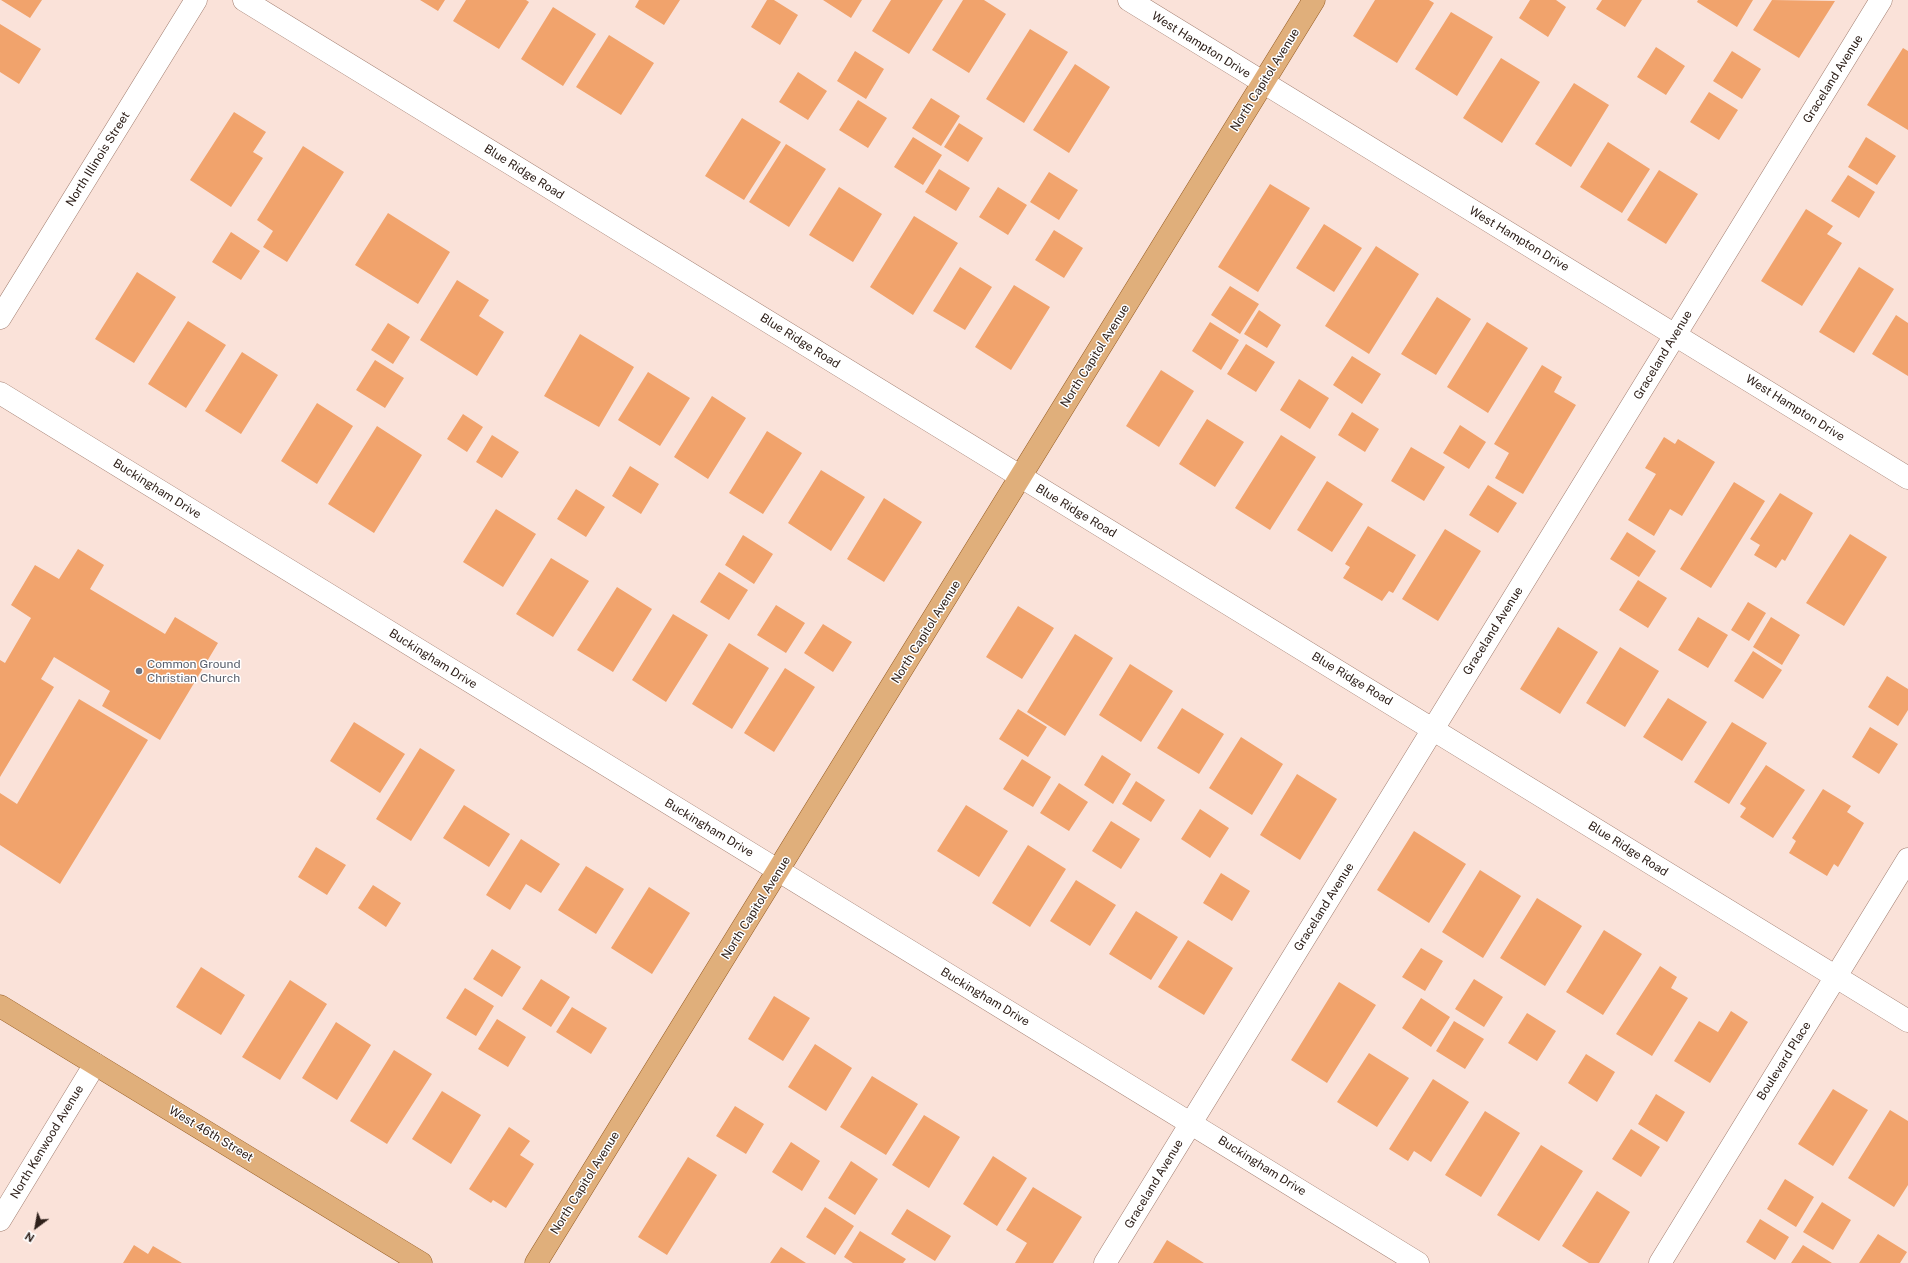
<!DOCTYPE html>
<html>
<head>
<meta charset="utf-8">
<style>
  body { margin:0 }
  #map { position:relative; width:1908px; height:1263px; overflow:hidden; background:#fae2d9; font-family:"Public Sans",sans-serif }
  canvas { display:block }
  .north { position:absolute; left:16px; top:1207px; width:40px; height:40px; -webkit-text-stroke:3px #fff; paint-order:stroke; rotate:212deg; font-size:11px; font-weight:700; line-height:16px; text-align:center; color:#2e201a }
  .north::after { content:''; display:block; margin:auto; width:14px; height:18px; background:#2e201a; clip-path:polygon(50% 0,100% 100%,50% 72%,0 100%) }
</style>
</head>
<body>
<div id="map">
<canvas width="1908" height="1263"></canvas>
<div class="north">N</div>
</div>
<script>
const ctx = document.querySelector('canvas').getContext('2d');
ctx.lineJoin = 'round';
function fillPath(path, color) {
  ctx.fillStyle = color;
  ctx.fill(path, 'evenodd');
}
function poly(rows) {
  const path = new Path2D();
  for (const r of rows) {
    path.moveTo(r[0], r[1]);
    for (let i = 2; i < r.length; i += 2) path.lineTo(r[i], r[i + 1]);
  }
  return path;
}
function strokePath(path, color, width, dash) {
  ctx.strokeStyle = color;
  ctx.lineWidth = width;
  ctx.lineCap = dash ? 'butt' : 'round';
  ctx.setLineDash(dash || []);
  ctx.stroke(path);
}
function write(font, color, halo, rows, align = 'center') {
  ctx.font = font + ' "Public Sans",sans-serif';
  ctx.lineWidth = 3;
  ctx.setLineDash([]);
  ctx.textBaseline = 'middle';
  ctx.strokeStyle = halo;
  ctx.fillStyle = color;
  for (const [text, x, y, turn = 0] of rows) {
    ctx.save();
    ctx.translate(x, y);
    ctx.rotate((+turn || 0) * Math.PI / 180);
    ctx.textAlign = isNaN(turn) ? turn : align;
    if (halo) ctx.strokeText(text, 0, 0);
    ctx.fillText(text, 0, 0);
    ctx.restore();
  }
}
fillPath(poly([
  [1,0,42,0,30,18],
  [420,0,445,0,438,11],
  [466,0,526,0,529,2,499,49,453,21],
  [639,0,680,0,664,25,635,7],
  [767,0,774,0,798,15,780,45,751,27],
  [823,0,862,0,851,18],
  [891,0,943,0,909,54,872,31],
  [963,0,984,0,1006,14,969,73,932,50],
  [1375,0,1429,0,1434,3,1397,63,1353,36],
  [1530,0,1556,0,1566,7,1548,37,1519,18],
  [1602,0,1642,0,1625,27,1596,9],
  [1698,0,1753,0,1737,27,1697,2],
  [1772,0,1835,1,1799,58,1753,30],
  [553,7,596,34,563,86,521,59],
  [1451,12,1493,37,1457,96,1415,69],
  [0,24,41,49,19,84,0,72],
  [1030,29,1068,52,1024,123,986,99],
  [609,35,654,63,621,115,576,87],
  [1656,47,1685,66,1666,95,1637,77],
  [1903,48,1908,51,1908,130,1867,105],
  [855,51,884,69,866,99,837,81],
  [1732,51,1761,69,1742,99,1713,81],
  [1501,58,1540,82,1502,143,1463,118],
  [1075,64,1110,87,1069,153,1033,130],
  [798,72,827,91,808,120,779,102],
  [1574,83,1609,105,1571,167,1535,144],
  [1709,92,1738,110,1719,140,1690,122],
  [931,98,960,116,941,146,912,128],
  [858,100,887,118,868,148,839,130],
  [234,112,266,132,253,152,263,158,231,207,190,180],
  [742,118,781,142,744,200,705,176],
  [959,123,983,138,968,162,944,147],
  [913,137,942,155,923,185,894,167],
  [1866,137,1896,156,1877,185,1848,167],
  [1608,142,1650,169,1622,213,1580,187],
  [786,144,826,169,789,227,749,202],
  [303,146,344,172,287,262,263,247,273,231,257,220],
  [939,169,970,188,956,211,925,192],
  [1659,170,1698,194,1666,244,1627,220],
  [1049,172,1078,190,1059,220,1030,202],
  [1848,175,1875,192,1859,218,1831,201],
  [1270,184,1310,208,1258,292,1218,267],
  [839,187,882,214,853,262,809,235],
  [998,187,1027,205,1008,235,979,217],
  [1806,209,1833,226,1827,234,1842,243,1802,306,1761,281],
  [388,213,450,252,418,304,355,265],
  [914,216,958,243,913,315,870,287],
  [1324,224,1362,248,1334,292,1296,268],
  [1054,230,1083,248,1064,278,1035,260],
  [231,232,260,251,241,280,212,262],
  [1376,246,1419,274,1369,354,1325,326],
  [960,267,992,287,965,330,933,311],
  [1859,267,1894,289,1854,353,1819,332],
  [137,272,176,297,134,363,95,339],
  [457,280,489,300,479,316,504,332,477,376,420,340],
  [1014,285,1050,307,1011,370,975,347],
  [1230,286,1259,304,1240,334,1211,315],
  [1437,297,1471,319,1436,375,1401,354],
  [1259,310,1281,325,1267,348,1244,334],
  [1896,315,1908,323,1908,376,1872,354],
  [188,321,226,345,186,408,148,384],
  [1210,322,1239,340,1221,370,1192,351],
  [1487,322,1528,348,1488,413,1447,387],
  [388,323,410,337,393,364,371,350],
  [580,334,634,367,599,427,544,396],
  [1246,344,1275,362,1256,392,1227,374],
  [242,352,278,375,241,434,205,411],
  [1352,356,1381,374,1362,404,1333,385],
  [375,360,404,378,385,408,356,390],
  [1542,365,1562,377,1554,392,1576,405,1523,494,1495,478,1509,453,1494,444],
  [1161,370,1194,391,1159,447,1126,426],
  [648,372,690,398,660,446,618,420],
  [1299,379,1329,398,1310,429,1280,410],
  [712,396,746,418,708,479,674,457],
  [317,403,353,426,317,484,281,461],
  [1352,412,1379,429,1365,452,1338,435],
  [463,414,483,427,467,452,447,439],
  [1207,419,1244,442,1215,487,1179,464],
  [1460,425,1486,442,1469,469,1443,453],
  [377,426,422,455,374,533,328,504],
  [767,431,802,453,763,514,729,493],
  [492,435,519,452,502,478,476,462],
  [1281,435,1316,457,1270,530,1235,508],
  [1664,437,1675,444,1678,439,1715,462,1682,516,1670,509,1654,536,1628,520,1656,474,1645,468],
  [1411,447,1445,467,1424,501,1391,481],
  [630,466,659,484,641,514,612,496],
  [821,470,865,497,831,551,788,523],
  [1327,481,1363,504,1332,552,1297,530],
  [1734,482,1765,501,1711,588,1680,569],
  [1488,485,1517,503,1498,533,1469,515],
  [576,489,605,507,586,537,557,519],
  [1780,493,1813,513,1785,561,1782,559,1776,568,1754,555,1760,545,1750,539],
  [884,498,922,522,884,582,847,559],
  [496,509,536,534,503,587,463,562],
  [1368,526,1416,555,1393,593,1389,591,1382,601,1343,578,1350,567,1345,564],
  [1445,529,1481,551,1438,621,1402,599],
  [1627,532,1656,551,1639,577,1610,559],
  [1850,534,1887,557,1844,626,1806,603],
  [743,535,773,554,754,584,725,565],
  [78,549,104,565,90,589,165,634,175,617,218,643,160,740,102,706,110,691,54,657,41,679,54,687,0,777,0,660,5,663,31,618,11,605,35,565,59,579],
  [551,558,589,581,553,637,516,614],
  [719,572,748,590,729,620,700,602],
  [1638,580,1667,598,1648,628,1619,610],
  [617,587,652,609,613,672,577,650],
  [1748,602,1766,613,1749,641,1731,630],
  [776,605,805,623,786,653,757,635],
  [1018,606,1054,628,1022,679,986,657],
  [673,614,708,635,666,702,632,680],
  [1698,617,1728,635,1708,668,1678,650],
  [1771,617,1800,635,1782,665,1753,647],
  [823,624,852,642,833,672,804,653],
  [1558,627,1598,652,1560,714,1520,689],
  [1075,634,1113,658,1065,736,1027,712],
  [729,643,769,668,732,729,692,704],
  [1620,647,1659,671,1625,727,1586,703],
  [1753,651,1782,670,1763,699,1734,681],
  [1130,664,1173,691,1141,742,1099,715],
  [785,668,815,687,774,752,744,733],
  [1887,676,1908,689,1908,710,1898,726,1868,707],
  [1668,698,1707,722,1682,761,1643,737],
  [79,699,148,740,60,884,0,845,0,793,17,804],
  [1182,708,1224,734,1199,774,1157,748],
  [1018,709,1047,727,1028,757,999,739],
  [354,722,405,754,380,793,330,761],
  [1732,722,1767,743,1729,804,1694,782],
  [1870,727,1898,744,1879,774,1852,757],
  [1241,737,1283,764,1252,815,1209,788],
  [420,748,455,770,411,841,376,819],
  [1102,755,1131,774,1113,804,1084,785],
  [1022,759,1051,777,1033,807,1003,789],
  [1766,765,1805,790,1773,838,1740,817,1746,808,1740,804],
  [1297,774,1337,799,1300,860,1260,835],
  [1136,781,1165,800,1151,822,1122,804],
  [1059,783,1088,802,1069,831,1040,813],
  [1823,789,1851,806,1847,812,1864,823,1838,867,1834,864,1827,876,1789,853,1796,841,1792,838],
  [464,805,510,834,489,867,443,838],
  [966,805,1008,831,979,877,937,851],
  [1200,809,1229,828,1210,858,1181,839],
  [1111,821,1140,839,1121,869,1092,851],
  [1414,831,1466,864,1429,923,1377,890],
  [521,839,560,864,541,893,526,884,510,910,486,895],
  [1028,845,1066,869,1030,927,992,903],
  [316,847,346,865,327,895,298,877],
  [586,866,624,889,596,934,558,910],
  [1480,870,1521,896,1483,958,1442,932],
  [1221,873,1250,891,1232,921,1203,903],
  [1076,880,1116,905,1090,946,1050,921],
  [373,885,401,903,386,927,358,908],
  [649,887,690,913,652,974,611,948],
  [1537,898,1582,926,1545,986,1500,958],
  [1136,911,1178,937,1151,980,1109,954],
  [1604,930,1642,954,1603,1015,1566,992],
  [1188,940,1233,968,1204,1015,1158,987],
  [1421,948,1443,961,1425,991,1402,977],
  [492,949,521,967,502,997,473,979],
  [1660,966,1677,977,1671,988,1688,998,1652,1056,1616,1034],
  [201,967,245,995,221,1035,176,1007],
  [541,979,570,997,551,1027,522,1009],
  [1474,979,1503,997,1484,1027,1455,1009],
  [290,980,327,1004,280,1080,242,1057],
  [1339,982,1376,1005,1327,1083,1291,1060],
  [465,988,494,1006,476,1036,446,1018],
  [774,996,810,1018,783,1061,748,1039],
  [1421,998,1450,1017,1431,1047,1402,1028],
  [572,1007,607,1028,591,1054,556,1032],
  [1731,1011,1748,1022,1710,1083,1674,1061,1699,1021,1718,1032],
  [1527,1013,1556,1031,1537,1061,1508,1043],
  [497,1019,526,1037,508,1067,478,1049],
  [1454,1021,1484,1039,1465,1069,1436,1051],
  [336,1022,371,1045,337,1100,302,1078],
  [815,1044,852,1068,826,1111,788,1087],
  [394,1050,432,1074,387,1144,350,1121],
  [1369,1053,1409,1078,1377,1127,1337,1102],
  [1586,1054,1615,1072,1597,1102,1568,1083],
  [872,1076,918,1104,886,1155,840,1127],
  [1433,1079,1469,1102,1431,1162,1414,1151,1408,1161,1389,1149],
  [1833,1089,1868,1110,1833,1166,1798,1144],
  [442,1091,481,1115,451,1164,412,1139],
  [1656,1094,1685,1112,1667,1142,1638,1124],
  [735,1106,764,1124,746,1154,716,1136],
  [1890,1110,1908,1121,1908,1185,1894,1207,1848,1178],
  [1485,1111,1520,1133,1481,1197,1445,1175],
  [924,1115,960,1137,929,1188,892,1165],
  [509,1127,530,1141,520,1155,534,1164,506,1208,493,1200,491,1203,469,1189],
  [1631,1129,1660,1147,1641,1177,1612,1159],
  [791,1142,820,1161,802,1191,772,1172],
  [1541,1145,1583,1171,1539,1241,1497,1215],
  [993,1156,1027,1178,997,1226,963,1204],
  [688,1157,717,1175,667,1255,638,1237],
  [851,1161,878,1179,855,1215,828,1198],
  [1785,1179,1814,1197,1796,1227,1767,1209],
  [1033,1187,1082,1217,1053,1263,1015,1263,1027,1243,1006,1230],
  [1597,1191,1630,1212,1599,1263,1589,1263,1562,1246],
  [1822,1202,1851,1220,1833,1250,1803,1232],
  [825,1207,854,1226,835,1255,806,1237],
  [907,1209,951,1236,935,1261,891,1234],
  [1760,1219,1789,1237,1775,1260,1746,1242],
  [860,1231,906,1259,903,1263,853,1263,844,1257],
  [1878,1234,1907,1252,1900,1263,1859,1263],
  [1167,1240,1204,1263,1153,1263],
  [134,1245,148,1254,153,1246,182,1263,123,1263],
  [1803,1245,1832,1263,1791,1263],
  [781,1247,806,1263,770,1263]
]), '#f1a36c');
const minor = poly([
  [244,0,1908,1021],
  [1129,0,1908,478],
  [0,318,196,0],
  [0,393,1418,1263],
  [0,1220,95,1064],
  [1105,1263,1881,0],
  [1660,1263,1908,859]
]);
const major = poly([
  [0,1006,421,1263],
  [536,1263,1314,0]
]);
strokePath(minor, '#a07c6e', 23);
strokePath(major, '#945a20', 23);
strokePath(minor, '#fff', 22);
strokePath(major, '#e0af7b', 22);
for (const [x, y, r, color] of [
  [139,671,4,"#6b7280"]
]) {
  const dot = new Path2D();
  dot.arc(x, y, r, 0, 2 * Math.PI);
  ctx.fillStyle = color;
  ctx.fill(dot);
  strokePath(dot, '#fff', 1.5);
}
write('12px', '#2e201a', '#fff', [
  ["West Hampton Drive",1201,45,32],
  ["Graceland Avenue",1833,79,-58],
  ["North Capitol Avenue",1265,80,-58],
  ["North Illinois Street",98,159,-58],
  ["Blue Ridge Road",524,172,32],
  ["West Hampton Drive",1519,239,31],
  ["Blue Ridge Road",800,341,32],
  ["Graceland Avenue",1663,355,-59],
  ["North Capitol Avenue",1095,356,-58],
  ["West Hampton Drive",1795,408,32],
  ["Buckingham Drive",157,489,32],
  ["Blue Ridge Road",1076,511,31],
  ["Graceland Avenue",1493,631,-58],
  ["North Capitol Avenue",926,632,-58],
  ["Buckingham Drive",433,659,32],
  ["Blue Ridge Road",1352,679,31],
  ["Buckingham Drive",709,828,31],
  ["Blue Ridge Road",1628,849,32],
  ["Graceland Avenue",1324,907,-58],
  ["North Capitol Avenue",756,908,-58],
  ["Buckingham Drive",985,997,31],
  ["Boulevard Place",1784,1061,-58],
  ["West 46th Street",211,1134,31],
  ["North Kenwood Avenue",47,1142,-59],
  ["Buckingham Drive",1262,1166,32],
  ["North Capitol Avenue",585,1183,-58],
  ["Graceland Avenue",1154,1184,-59]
]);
write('12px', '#5b616d', '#fff', [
  ["Common Ground",147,664],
  ["Christian Church",147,678]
], 'left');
</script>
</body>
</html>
